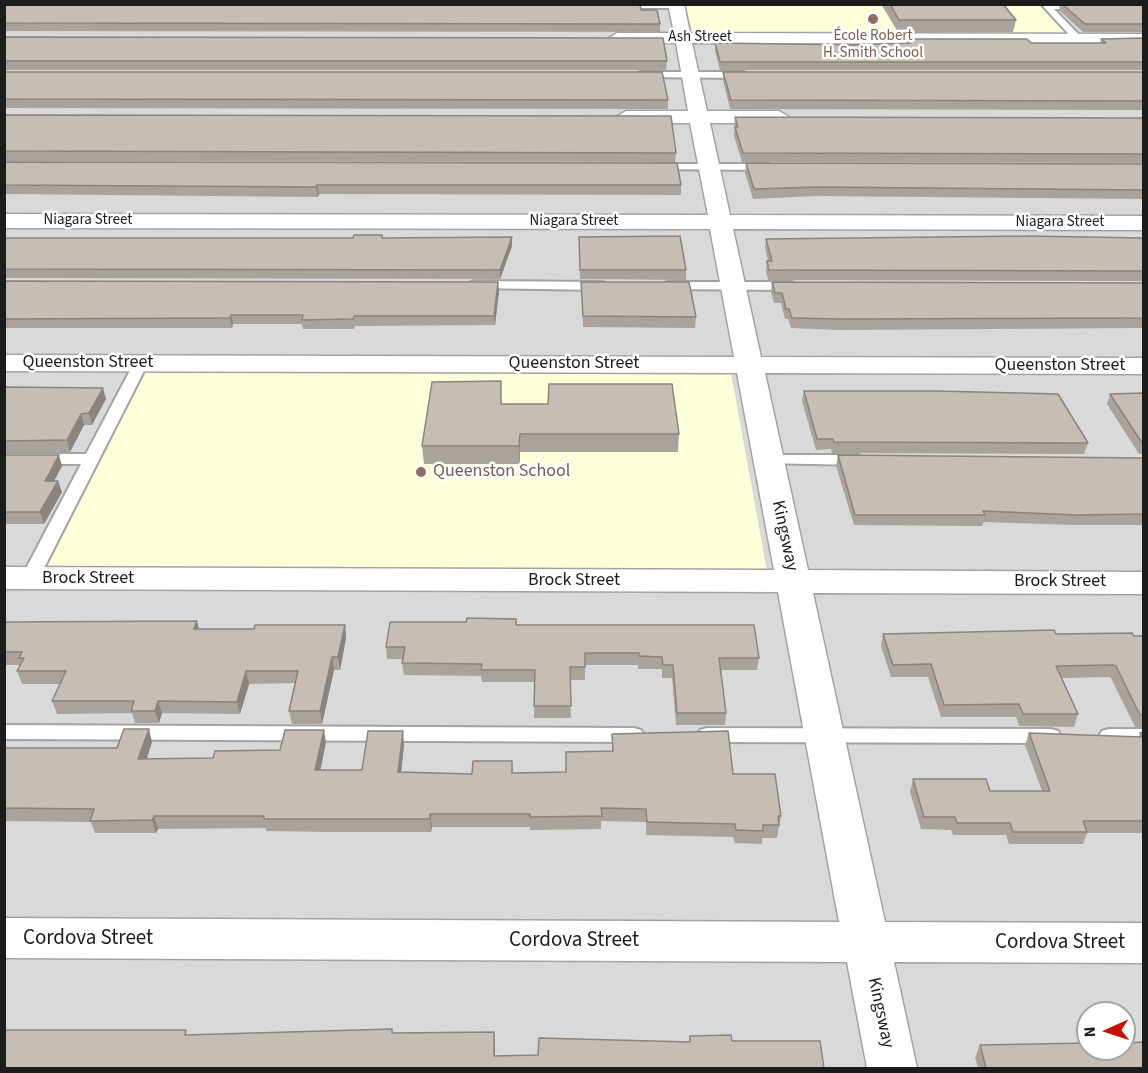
<!DOCTYPE html>
<html>
<head>
<meta charset="utf-8">
<style>
  body { margin:0 }
  #map { position:relative; width:1148px; height:1073px; overflow:hidden; background:#eeebe1; font-family:"Source Sans 3",sans-serif }
  canvas { display:block }
  .frame { position:absolute; inset:0; border:6px solid #1c1c1c; pointer-events:none }
  .north { position:absolute; left:1076px; top:1001px; width:60px; height:60px; box-sizing:border-box; background:#fff; border:2px solid #a4a4a4; border-radius:50%; rotate:267deg; font-size:16px; font-weight:700; line-height:24px; text-align:center; color:#1c1c1c }
  .north::after { content:''; display:block; margin:auto; width:21px; height:27px; background:#c71000; clip-path:polygon(50% 0,100% 100%,50% 72%,0 100%) }
</style>
</head>
<body>
<div id="map">
<canvas width="1148" height="1073"></canvas>
<div class="frame"></div>
<div class="north">N</div>
</div>
<script>
const ctx = document.querySelector('canvas').getContext('2d');
ctx.lineJoin = 'round';
function fillPath(path, color) {
  ctx.fillStyle = color;
  ctx.fill(path, 'evenodd');
}
function poly(rows) {
  const path = new Path2D();
  for (const r of rows) {
    path.moveTo(r[0], r[1]);
    for (let i = 2; i < r.length; i += 2) path.lineTo(r[i], r[i + 1]);
  }
  return path;
}
function strokePath(path, color, width, dash) {
  ctx.strokeStyle = color;
  ctx.lineWidth = width;
  ctx.lineCap = dash ? 'butt' : 'round';
  ctx.setLineDash(dash || []);
  ctx.stroke(path);
}
function write(font, color, halo, rows, align = 'center') {
  ctx.font = font + ' "Source Sans 3",sans-serif';
  ctx.lineWidth = 5;
  ctx.setLineDash([]);
  ctx.textBaseline = 'middle';
  ctx.strokeStyle = halo;
  ctx.fillStyle = color;
  for (const [text, x, y, turn = 0] of rows) {
    ctx.save();
    ctx.translate(x, y);
    ctx.rotate((+turn || 0) * Math.PI / 180);
    ctx.textAlign = isNaN(turn) ? turn : align;
    if (halo) ctx.strokeText(text, 0, 0);
    ctx.fillText(text, 0, 0);
    ctx.restore();
  }
}
fillPath(poly([
  [686,4,693,35,1042,5,1143,5,1143,1068,5,1068,5,5],
  [1088,1013,1124,1013,1124,1049,1088,1049]
]), '#dad9d9');
fillPath(poly([
  [686,5,1042,5,1071,34,693,35],
  [146,367,731,373,767,571,41,574]
]), '#fcffd8');
const lane = poly([
  [614,4,679,4,680,6,676,8,617,8,614,4],
  [1041,4,1086,5,1083,9,1054,9,1081,37,1081,41,1075,41,1041,4],
  [640,72,744,72,748,75,744,78,637,77,636,75,640,72],
  [656,164,769,164,774,167,769,170,652,169,651,167,656,164],
  [475,281,603,282,609,286,603,290,471,288,471,282,475,281],
  [667,282,792,282,798,286,792,290,663,289,661,286,667,282],
  [141,359,148,363,39,578,30,584,24,582,21,578,81,464,4,464,4,454,86,454,134,363,141,359],
  [768,455,858,455,866,460,858,465,763,463,760,460,768,455],
  [4,725,634,728,641,730,644,735,641,740,634,742,4,739,4,725],
  [707,728,1051,729,1058,731,1061,736,1058,741,1051,743,707,742,700,740,697,735,700,730,707,728],
  [1109,729,1144,729,1144,743,1102,741,1099,736,1102,731,1109,729]
]);
const street = poly([
  [668,4,684,4,690,33,1144,34,1144,44,692,43,707,111,779,111,789,117,779,123,710,123,730,215,1144,216,1144,230,733,229,761,357,1144,358,1144,374,765,373,808,570,1144,572,1144,594,813,593,885,922,1144,923,1144,963,894,962,917,1068,867,1068,847,962,4,958,4,918,839,922,778,592,4,589,4,567,774,570,737,373,4,371,4,355,734,357,710,229,4,228,4,214,708,215,690,123,626,123,616,117,626,111,688,111,676,43,617,43,609,38,617,33,674,33,668,4]
]);
strokePath(lane, '#a3a3a3', 4);
strokePath(street, '#a3a3a3', 3);
fillPath(lane, '#fff');
fillPath(street, '#fff');
fillPath(poly([
  [4,4,641,10,660,24,660,32,4,31],
  [881,4,1003,4,1016,20,1013,32,898,32],
  [1060,4,1143,4,1143,32,1083,32,1059,10],
  [4,37,667,61,666,70,4,70],
  [1143,38,1143,70,720,70,715,51,715,43,853,45,907,43,908,39,1031,43,1100,43,1101,39],
  [4,72,668,100,668,109,4,108],
  [723,72,1143,72,1143,110,730,109,723,80],
  [4,115,676,153,675,162,4,161],
  [735,117,1143,118,1143,163,742,162,734,136],
  [4,162,681,185,681,195,319,194,318,197,4,194],
  [746,163,1143,164,1143,199,816,196,753,199,745,173],
  [382,235,383,238,512,237,512,246,500,279,4,278,4,238,353,238],
  [579,237,686,270,686,280,580,279],
  [1143,238,1143,281,768,280,766,271,767,261,768,261,765,248,766,239],
  [4,281,498,282,499,292,495,325,355,326,354,329,303,329,302,324,233,324,232,328,4,328],
  [581,282,696,317,695,328,583,327],
  [772,282,1143,283,1143,328,840,330,791,328,788,319,785,319,781,303,774,303,771,292],
  [4,387,106,399,92,425,84,425,70,452,4,452],
  [804,391,1088,443,1084,454,832,453,831,449,816,450,802,401],
  [1143,393,1143,454,1139,454,1107,404,1110,394],
  [502,404,679,434,678,452,520,452,520,464,424,464,422,446],
  [4,455,62,466,54,481,58,481,62,492,44,524,4,524],
  [838,455,1143,458,1143,525,1074,525,984,522,982,526,854,525,836,466],
  [516,619,516,625,759,658,757,670,721,670,726,713,725,725,676,725,672,678,662,678,662,669,638,669,638,665,585,665,585,680,570,680,571,718,534,718,535,682,482,682,481,676,404,675,402,663,403,659,387,659,386,647,466,622],
  [4,622,199,629,254,629,345,625,346,638,340,670,334,670,322,724,292,724,289,711,295,683,249,684,240,714,162,713,159,723,135,723,132,713,57,714,52,701,60,684,22,684,17,671,21,665,4,665],
  [883,634,1056,634,1143,636,1143,727,1135,727,1111,678,1108,677,1062,678,1078,714,1074,727,1019,726,1016,717,941,717,928,677,891,677,881,646],
  [1143,732,1143,833,1087,833,1083,844,1009,844,1006,835,953,835,951,830,921,829,910,792,913,779,990,791,1042,791,1025,745,1029,733,1139,737,1140,733],
  [612,734,733,774,781,816,777,838,762,838,762,844,735,843,733,837,646,835,646,822,601,821,601,829,530,830,530,827,432,827,431,832,329,832,266,831,266,828,158,829,156,833,95,833,91,822,4,821,4,748,117,748,152,742,147,759,213,758,280,750,326,742,320,770,362,770,404,744,401,772,472,774,512,761,513,773,566,772,612,751],
  [980,1045,1143,1068,978,1068,975,1058]
]), '#aaa39b');
fillPath(poly([
  [317,185,319,194,318,197,316,187],
  [512,237,512,246,500,279,500,270],
  [498,282,499,292,495,325,494,316],
  [231,315,233,324,232,328,230,318],
  [103,388,106,399,92,425,89,413],
  [81,414,84,425,70,452,67,440],
  [520,434,520,464,519,446],
  [59,455,62,466,48,492,45,481],
  [58,481,62,492,44,524,40,512],
  [197,621,200,633,194,629],
  [345,625,346,638,340,670,338,657],
  [332,657,334,670,322,724,320,711],
  [246,671,249,684,240,714,237,702],
  [158,701,162,713,159,723,155,711],
  [149,729,152,742,142,772,138,759],
  [324,730,326,742,318,783,315,770],
  [403,731,404,744,400,785,398,772],
  [430,814,432,827,431,832,430,819],
  [154,816,158,829,156,833,152,820],
  [494,1032,495,1045,495,1068,494,1056]
]), '#8b847e');
const building = poly([
  [4,4,640,4,641,10,657,10,660,24,4,23,4,4],
  [890,4,1003,4,1016,20,899,20,890,4],
  [1062,4,1143,4,1143,24,1085,24,1062,4],
  [4,37,663,38,667,61,4,61,4,37],
  [1143,38,1143,62,720,62,715,43,853,45,911,43,908,39,1027,39,1031,43,1106,43,1101,39,1143,38],
  [4,72,662,72,668,100,4,99,4,72],
  [723,72,1143,72,1143,101,731,100,723,72],
  [4,115,671,116,676,153,4,151,4,115],
  [735,117,1143,118,1143,154,743,153,735,127,738,127,735,117],
  [4,162,677,163,681,185,317,185,316,187,4,185,4,162],
  [746,163,1143,164,1143,190,818,187,754,189,746,163],
  [354,235,382,235,382,238,512,237,500,270,4,269,4,238,353,238,354,235],
  [680,236,686,270,580,270,579,237,680,236],
  [1026,236,1143,238,1143,271,769,270,767,261,772,261,766,239,1026,236],
  [4,281,498,282,494,316,354,316,353,319,302,320,303,315,231,315,230,318,4,319,4,281],
  [581,282,689,282,696,317,583,316,581,282],
  [772,282,1143,283,1143,318,841,319,792,318,789,309,786,309,782,293,775,293,772,282],
  [501,381,501,404,548,404,549,384,672,384,679,434,520,434,519,446,422,446,432,382,501,381],
  [4,387,103,388,89,413,81,414,67,440,4,441,4,387],
  [804,391,936,391,1058,394,1088,443,834,442,833,439,817,439,804,391],
  [1143,393,1143,443,1142,443,1110,394,1143,393],
  [4,455,59,455,45,481,58,481,40,512,4,512,4,455],
  [838,455,1143,458,1143,514,1077,515,983,511,985,515,855,515,838,455],
  [467,618,516,619,516,625,754,625,759,658,719,658,726,713,677,713,673,665,663,665,662,657,639,656,639,653,585,653,585,667,570,667,571,706,534,706,535,670,481,670,482,664,402,663,405,647,386,647,390,622,466,622,467,618],
  [197,621,194,629,254,629,255,625,345,625,338,657,332,657,320,711,289,711,298,671,246,671,237,702,158,701,155,711,131,711,134,701,52,701,66,671,17,671,24,658,19,658,22,652,4,652,4,622,197,621],
  [1054,630,1056,634,1132,633,1134,636,1143,636,1143,715,1140,715,1116,666,1113,665,1056,666,1078,714,1023,714,1019,704,944,705,931,664,893,665,883,634,1054,630],
  [124,729,149,729,138,759,213,758,215,751,280,750,285,730,324,730,315,770,362,770,368,731,403,731,398,772,472,774,473,761,512,761,512,773,566,772,566,752,613,751,612,734,728,731,733,774,775,774,781,816,778,816,779,825,763,825,763,831,736,830,735,824,647,822,646,809,601,808,602,816,530,817,530,814,430,814,430,819,264,819,264,816,154,816,152,820,90,821,94,809,4,808,4,748,117,748,124,729],
  [1143,732,1143,821,1083,821,1087,832,1013,832,1010,823,957,823,955,817,924,817,913,779,986,779,990,791,1050,791,1029,733,1142,737,1140,733,1143,732],
  [392,1029,392,1033,494,1032,494,1056,538,1055,539,1038,690,1042,690,1036,731,1035,732,1041,820,1041,824,1068,4,1068,4,1030,186,1030,185,1035,392,1029],
  [1143,1042,1143,1068,986,1068,980,1045,1088,1043,1088,1049,1124,1049,1124,1043,1143,1042]
]);
fillPath(building, '#c6bdb4');
strokePath(building, '#8b847e', 1.5);
for (const [x, y, r, color] of [
  [873,19,6,"#8d6e63"],
  [421,472,6,"#8d6e63"]
]) {
  const dot = new Path2D();
  dot.arc(x, y, r, 0, 2 * Math.PI);
  ctx.fillStyle = color;
  ctx.fill(dot);
  strokePath(dot, '#fff', 2);
}
write('15px', '#785e54', '#fff', [
  ["École Robert",873,37],
  ["H. Smith School",873,54]
]);
write('15px', '#1c1c1c', '#fff', [
  ["Ash Street",700,38],
  ["Niagara Street",88,221],
  ["Niagara Street",574,222],
  ["Niagara Street",1060,223]
]);
write('18px', '#1c1c1c', '#fff', [
  ["Queenston Street",88,363],
  ["Queenston Street",574,364],
  ["Queenston Street",1060,366],
  ["Kingsway",784,536,78],
  ["Brock Street",88,579],
  ["Brock Street",574,581],
  ["Brock Street",1060,582],
  ["Kingsway",880,1013,78]
]);
write('18px', '#785e54', '#fff', [
  ["Queenston School",433,472]
], 'left');
write('21px', '#1c1c1c', '#fff', [
  ["Cordova Street",88,939],
  ["Cordova Street",574,941],
  ["Cordova Street",1060,943]
]);
</script>
</body>
</html>
